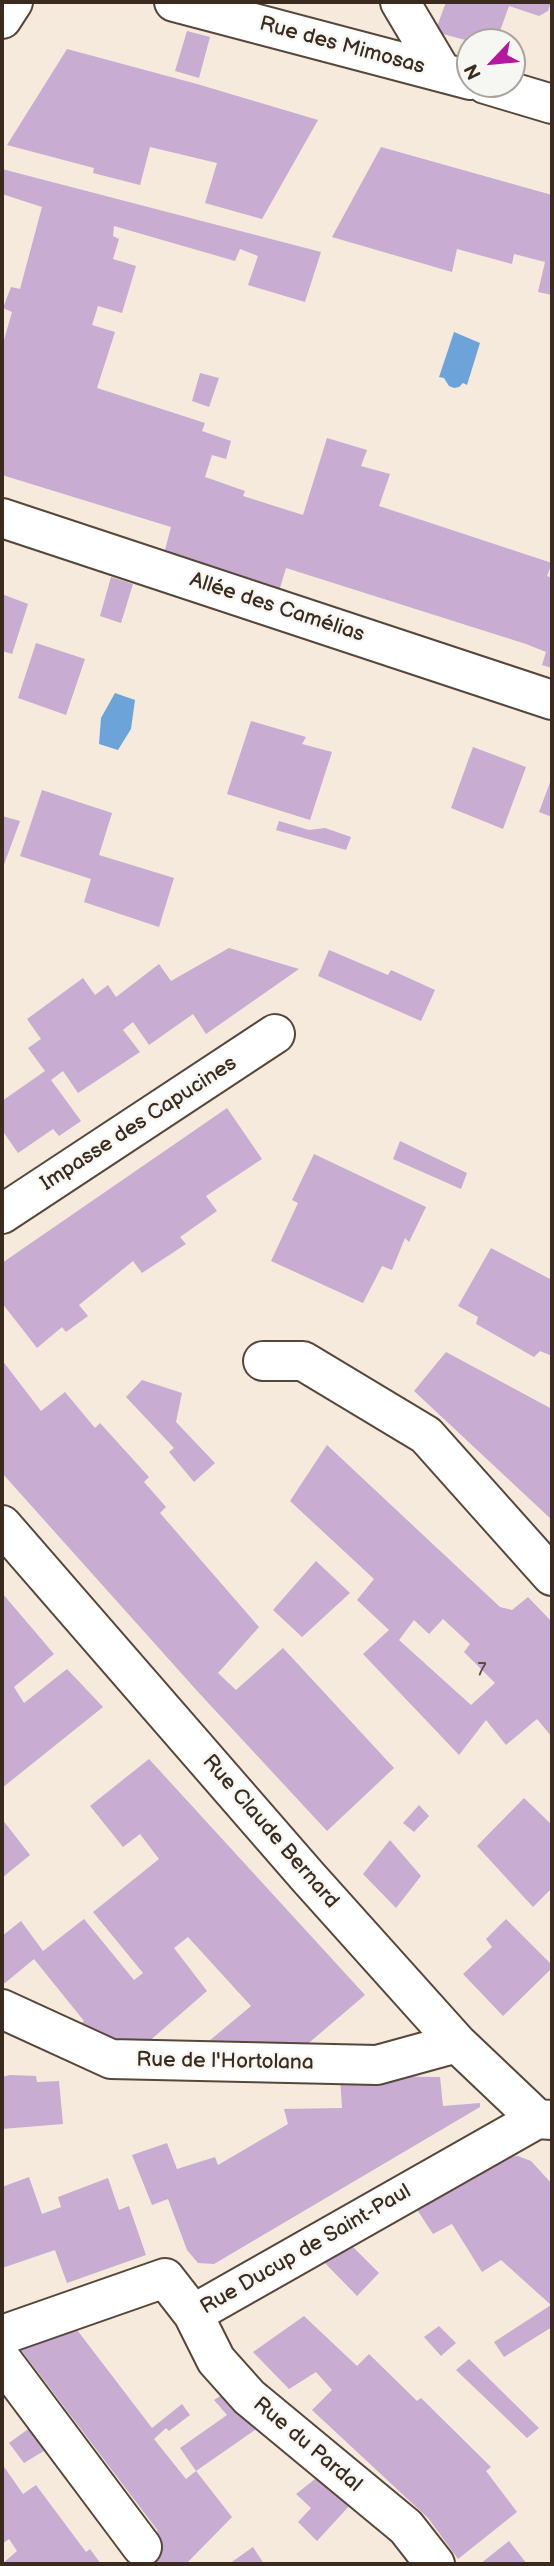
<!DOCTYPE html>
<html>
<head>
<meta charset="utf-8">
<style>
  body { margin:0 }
  #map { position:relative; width:554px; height:2566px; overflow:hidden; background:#f5eadb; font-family:"Balsamiq Sans",sans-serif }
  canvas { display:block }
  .frame { position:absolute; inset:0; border:4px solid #3b2a1e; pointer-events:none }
  .north { position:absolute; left:456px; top:28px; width:70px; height:70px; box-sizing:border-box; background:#f6f6f2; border:2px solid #aba49d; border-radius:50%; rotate:244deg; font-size:19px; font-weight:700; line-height:28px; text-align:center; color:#3b2a1e }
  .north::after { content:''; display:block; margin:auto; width:24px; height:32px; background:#b5179e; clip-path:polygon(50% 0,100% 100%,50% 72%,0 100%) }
</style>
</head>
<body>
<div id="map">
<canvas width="554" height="2566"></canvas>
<div class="frame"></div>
<div class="north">N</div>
</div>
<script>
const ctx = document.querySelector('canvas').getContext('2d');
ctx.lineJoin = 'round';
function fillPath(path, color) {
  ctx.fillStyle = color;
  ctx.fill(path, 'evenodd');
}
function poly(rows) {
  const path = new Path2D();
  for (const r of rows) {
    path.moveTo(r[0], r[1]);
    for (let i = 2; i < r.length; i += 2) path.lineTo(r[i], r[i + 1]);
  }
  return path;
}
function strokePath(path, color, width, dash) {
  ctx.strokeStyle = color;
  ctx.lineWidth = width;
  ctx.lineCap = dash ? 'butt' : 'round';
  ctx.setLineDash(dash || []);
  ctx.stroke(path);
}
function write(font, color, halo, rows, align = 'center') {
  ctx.font = font + ' "Balsamiq Sans",sans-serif';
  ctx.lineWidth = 5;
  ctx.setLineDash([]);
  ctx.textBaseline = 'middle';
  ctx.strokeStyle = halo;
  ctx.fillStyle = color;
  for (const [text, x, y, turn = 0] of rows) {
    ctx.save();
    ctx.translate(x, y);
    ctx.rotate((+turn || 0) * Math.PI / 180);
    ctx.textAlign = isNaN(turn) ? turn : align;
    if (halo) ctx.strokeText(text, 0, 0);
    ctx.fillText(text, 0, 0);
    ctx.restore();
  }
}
fillPath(poly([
  [454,332,480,343,467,385,463,383,459,387,454,388,449,386,444,378,439,377],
  [115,693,135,700,131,729,118,750,99,744,101,718]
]), '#6ca4da');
fillPath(poly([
  [446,2,551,2,548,11,539,16,509,6,496,42,473,42,435,32],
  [187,31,210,37,199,78,175,71],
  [67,49,197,84,318,120,262,219,205,203,217,163,150,147,140,185,93,173,94,168,7,145],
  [381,147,552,195,552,295,538,292,545,262,514,254,512,264,457,249,452,272,332,237],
  [2,169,321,252,305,302,248,285,258,256,240,249,235,261,114,226,113,236,119,239,113,259,136,266,122,313,98,306,92,325,115,332,97,388,205,423,202,431,231,441,226,459,212,455,205,477,245,491,243,496,303,515,327,438,367,450,361,466,390,474,379,506,552,563,547,576,552,578,552,668,542,665,546,652,526,644,286,568,280,588,165,550,171,527,2,475,2,339,4,340,12,312,3,308,11,287,20,289,42,207,2,194],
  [200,373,219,378,209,407,192,401],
  [111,577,133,584,121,623,100,616],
  [2,594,28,604,12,654,2,651],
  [36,643,85,659,66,715,18,698],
  [251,721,306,737,302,744,332,752,310,820,227,794],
  [473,747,526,767,503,829,451,808],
  [552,777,552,817,539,812],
  [42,790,112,813,99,855,174,878,159,927,84,902,91,879,20,856],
  [2,816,20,821,2,870],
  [279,821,309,830,325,828,351,837,346,850,276,830],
  [229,948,299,969,206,1034,193,1014,149,1045,133,1022,123,1030,140,1052,78,1093,63,1071,51,1080,81,1121,59,1136,53,1129,18,1153,2,1130,2,1101,45,1071,28,1048,41,1039,27,1019,83,978,95,995,108,985,116,997,159,964,171,981],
  [329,950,388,975,391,970,435,990,421,1021,318,976],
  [227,1108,262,1159,206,1196,217,1211,180,1237,186,1244,142,1273,133,1261,79,1305,88,1316,66,1332,62,1327,37,1348,2,1303,2,1263],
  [400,1141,467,1173,461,1189,393,1159],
  [314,1154,426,1207,409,1242,405,1238,392,1270,382,1266,363,1303,271,1261,298,1203,292,1200],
  [491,1248,552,1280,552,1356,540,1351,534,1357,476,1324,478,1317,458,1306],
  [446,1352,552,1409,552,1520,414,1391],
  [2,1360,41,1411,65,1392,95,1428,100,1423,149,1477,144,1482,166,1507,160,1513,259,1627,218,1673,236,1690,283,1648,394,1768,327,1831,199,1693,2,1473],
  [142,1380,182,1393,176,1422,215,1463,194,1482,169,1452,174,1448,126,1397],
  [327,1445,500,1607,512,1610,528,1597,552,1622,552,1737,537,1719,506,1745,486,1720,459,1755,363,1654,389,1630,357,1600,374,1579,290,1501],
  [443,1619,470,1644,464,1652,495,1683,471,1705,399,1640,414,1620,429,1634],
  [316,1561,350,1593,302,1637,273,1610],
  [2,1593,54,1654,14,1687,24,1703,67,1669,103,1707,2,1788],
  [149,1759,365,1995,297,2053,197,2051,251,2006,188,1937,174,1948,207,1991,139,2050,80,2024,84,2021,34,1959,5,1983,2,1982,2,1936,21,1921,43,1951,84,1919,134,1980,143,1973,93,1912,159,1859,140,1834,123,1847,90,1806],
  [524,1798,552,1825,552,1888,533,1907,477,1846],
  [419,1805,429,1816,414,1832,403,1823],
  [2,1819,30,1855,2,1878],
  [390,1840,421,1876,396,1908,363,1874],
  [506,1919,552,1965,552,1968,503,2016,463,1974,492,1947,486,1939],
  [10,2075,36,2076,37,2082,59,2081,63,2124,2,2129,2,2077],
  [340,2076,440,2077,443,2106,480,2103,480,2107,214,2264,198,2263,187,2250,168,2199,152,2205,132,2155,167,2143,177,2169,215,2157,218,2165,288,2124,284,2109,342,2108],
  [518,2156,531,2161,552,2184,552,2327,504,2357,494,2342,551,2305,501,2260,482,2272,452,2224,433,2234,416,2208,502,2157],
  [29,2177,42,2214,61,2207,58,2197,108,2178,119,2210,129,2206,146,2255,67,2283,55,2250,2,2268,2,2187],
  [352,2246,379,2273,357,2296,324,2262],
  [304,2316,357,2366,369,2354,417,2401,421,2398,491,2467,486,2471,517,2512,458,2559,428,2518,312,2410,332,2390,316,2372,289,2389,253,2352],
  [74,2326,152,2428,182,2404,190,2415,169,2431,166,2428,154,2439,186,2479,196,2471,232,2517,186,2564,148,2564,160,2556,147,2539,158,2531,18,2346],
  [439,2326,456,2343,441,2356,424,2337],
  [469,2359,539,2428,527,2438,456,2370],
  [228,2391,265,2423,196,2471,180,2448,227,2415,214,2400],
  [39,2421,57,2443,24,2463,9,2443],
  [2,2464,23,2494,36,2485,86,2552,90,2549,101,2564,2,2564,17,2551,9,2539,2,2544],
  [320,2475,351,2504,317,2541,298,2522,311,2508,296,2494],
  [509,2541,527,2564,480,2564],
  [253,2547,264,2564,229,2564]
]), '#c8acd2');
const minor = poly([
  [174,2,470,80],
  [400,2,441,71],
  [2,19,13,2],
  [485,84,552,104],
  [2,518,552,700],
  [2,1214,275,1034],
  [263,1361,303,1361,426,1435,552,1576],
  [2,1525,308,1877,457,2043,537,2119,552,2120],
  [2,2009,111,2059,377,2065,457,2043],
  [193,2314,537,2119],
  [2,2335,165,2278,193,2314,216,2360,249,2397,406,2527,435,2564],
  [2,2360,142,2547]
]);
strokePath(minor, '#57473a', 42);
strokePath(minor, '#fff', 38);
write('18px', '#5e4a4b', null, [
  ["7",482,1670]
]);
write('21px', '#3b2a1e', '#f6f6f2', [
  ["Rue des Mimosas",342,46,15],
  ["Allée des Camélias",277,608,18],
  ["Impasse des Capucines",139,1124,-33],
  ["Rue Claude Bernard",270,1832,49],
  ["Rue de l'Hortolana",225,2062,1],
  ["Rue Ducup de Saint-Paul",306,2250,-30],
  ["Rue du Pardal",307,2445,40]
]);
</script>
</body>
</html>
